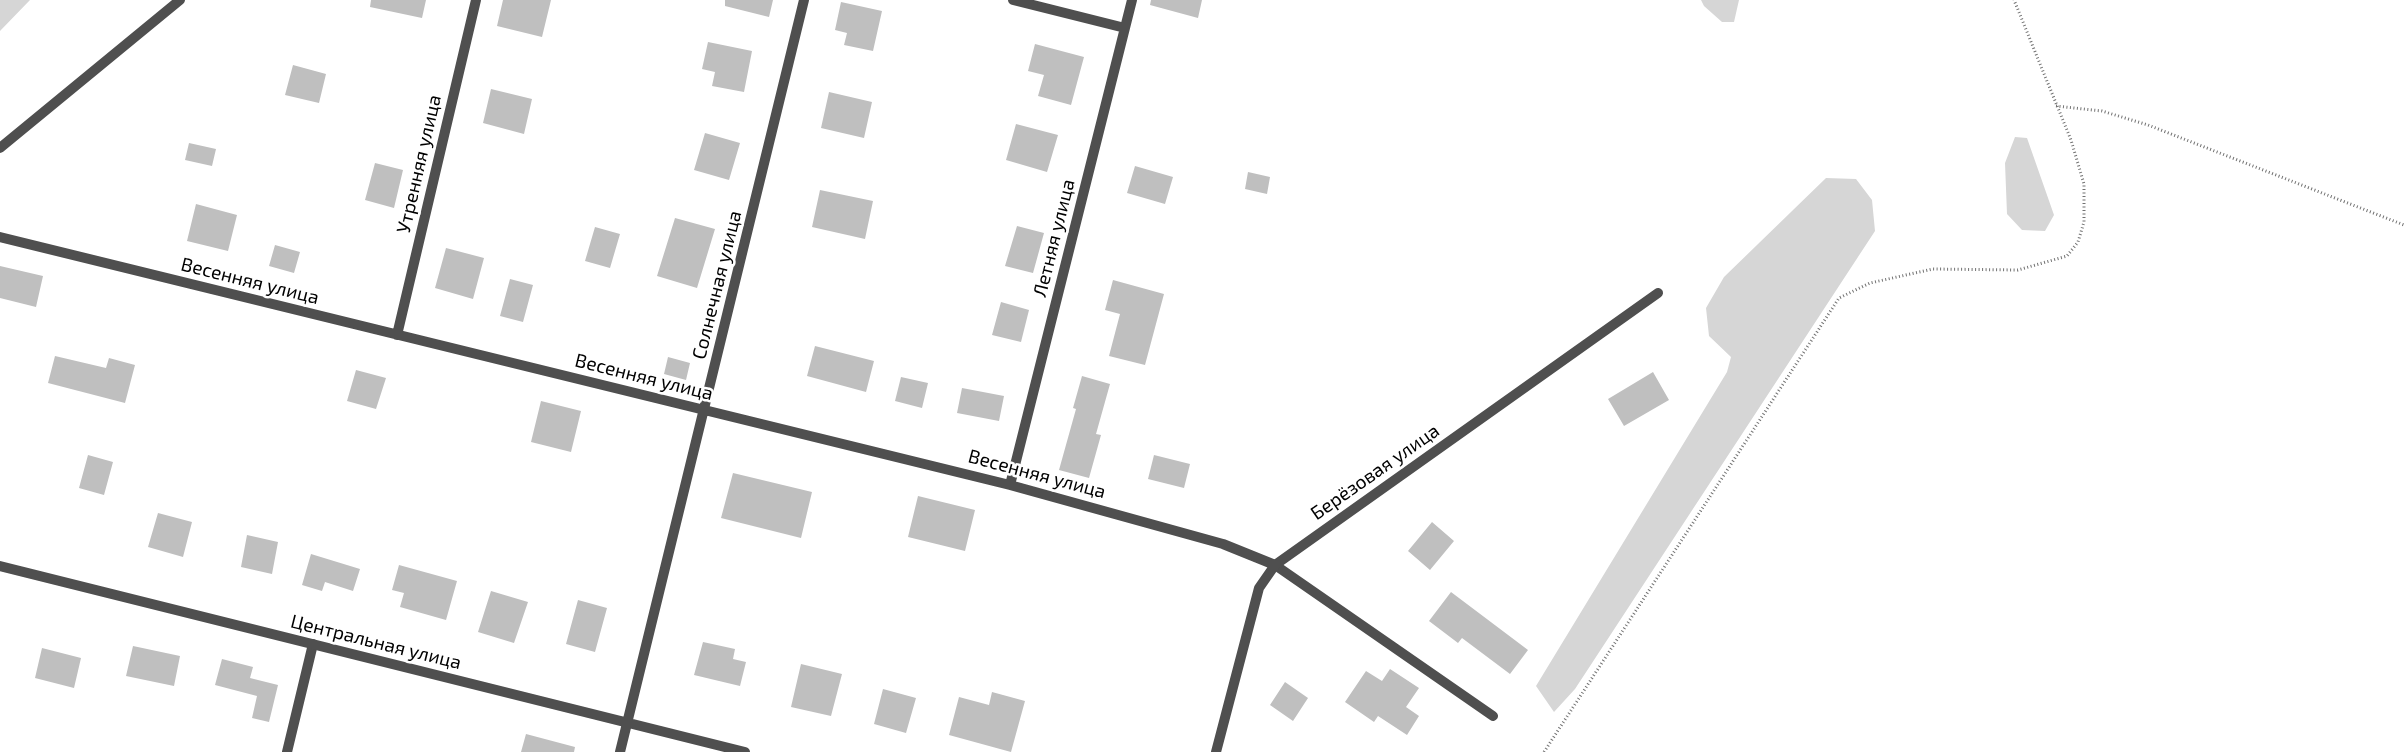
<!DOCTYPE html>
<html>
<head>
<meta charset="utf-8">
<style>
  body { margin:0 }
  canvas { display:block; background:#fff }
</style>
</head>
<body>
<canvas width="2404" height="752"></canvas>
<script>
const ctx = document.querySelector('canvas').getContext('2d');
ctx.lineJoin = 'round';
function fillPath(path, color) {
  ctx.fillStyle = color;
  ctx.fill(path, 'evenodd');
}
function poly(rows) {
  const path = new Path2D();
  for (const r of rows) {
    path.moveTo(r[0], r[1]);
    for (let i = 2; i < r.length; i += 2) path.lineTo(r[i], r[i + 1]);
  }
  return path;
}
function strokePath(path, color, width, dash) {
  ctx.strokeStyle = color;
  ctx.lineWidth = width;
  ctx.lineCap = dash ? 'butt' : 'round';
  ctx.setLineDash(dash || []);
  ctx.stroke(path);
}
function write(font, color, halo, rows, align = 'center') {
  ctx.font = font + ' "Exo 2",sans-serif';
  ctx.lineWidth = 5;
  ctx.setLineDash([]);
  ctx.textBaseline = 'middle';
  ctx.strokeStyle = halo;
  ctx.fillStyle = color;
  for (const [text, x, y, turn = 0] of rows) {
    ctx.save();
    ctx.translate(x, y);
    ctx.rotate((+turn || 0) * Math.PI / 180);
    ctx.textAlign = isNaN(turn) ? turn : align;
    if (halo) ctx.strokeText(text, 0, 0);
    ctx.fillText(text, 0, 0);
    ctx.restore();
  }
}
fillPath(poly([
  [0,0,30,0,0,31],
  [1701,0,1739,0,1734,22,1722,22,1704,6],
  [2015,137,2027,138,2054,215,2045,231,2022,230,2007,214,2005,163],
  [1826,178,1856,179,1872,200,1875,231,1575,689,1554,712,1536,686,1727,372,1731,357,1709,336,1706,308,1724,277]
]), '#d6d6d6');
fillPath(poly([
  [371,0,426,0,422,18,370,7],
  [503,0,551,0,542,37,497,26],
  [725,0,773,0,769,17,725,6],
  [1151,0,1202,0,1198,18,1150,5],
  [841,2,882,11,873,51,844,45,847,33,835,30],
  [708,42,752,51,744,92,712,86,715,72,702,69],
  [1035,44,1084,57,1071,105,1038,96,1044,75,1028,71],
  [293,65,326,74,319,103,285,95],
  [491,89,532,99,524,134,483,123],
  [829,92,872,102,864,138,821,128],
  [1016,124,1058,135,1047,172,1006,160],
  [705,133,740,143,729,180,694,170],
  [189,143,216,149,212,166,185,160],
  [375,163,403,170,394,208,365,200],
  [1135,166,1173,177,1165,204,1127,193],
  [1248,172,1270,177,1267,194,1245,189],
  [820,190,873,201,865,239,812,227],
  [196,204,237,215,228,251,187,241],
  [675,218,715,229,697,288,657,276],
  [1017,226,1044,233,1033,273,1005,266],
  [595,227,620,234,610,268,585,261],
  [275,245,300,252,294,273,269,266],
  [446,248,484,258,473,299,435,288],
  [0,266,43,276,36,307,0,298],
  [510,279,533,285,523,322,500,316],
  [1113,280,1164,294,1145,365,1109,356,1120,314,1105,310],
  [1001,302,1029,310,1021,342,992,335],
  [815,346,874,361,866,392,807,376],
  [55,356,106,368,109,358,135,365,125,403,48,383],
  [668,357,690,363,686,380,664,374],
  [356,370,386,378,376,409,347,401],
  [1653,372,1669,400,1624,426,1608,399],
  [1082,376,1110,384,1096,434,1101,435,1089,478,1059,470,1076,409,1073,408],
  [901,377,928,383,922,408,895,401],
  [962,388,1004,396,999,421,957,413],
  [541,401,581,411,571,452,531,442],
  [88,455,113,462,104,495,79,488],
  [1154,455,1190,464,1184,488,1148,479],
  [733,473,812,492,801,538,721,518],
  [918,496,975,510,965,551,908,537],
  [158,513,192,522,183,557,148,547],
  [1432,522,1454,541,1430,570,1408,551],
  [247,535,278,542,272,574,241,567],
  [311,554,360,569,353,591,325,582,322,591,302,585],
  [399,565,457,581,446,620,400,607,404,593,392,590],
  [491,591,528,602,514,643,478,632],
  [1451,592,1528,650,1510,674,1462,638,1458,643,1429,621],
  [578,600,607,608,595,652,566,644],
  [703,642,735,649,733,659,746,662,740,686,694,675],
  [133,646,180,656,174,686,126,676],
  [42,648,81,658,74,688,35,678],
  [222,659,253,667,250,678,278,685,269,722,252,718,257,696,215,685],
  [801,664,842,674,831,716,791,707],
  [1390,669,1419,688,1406,707,1419,716,1407,735,1378,716,1374,722,1345,702,1366,671,1382,681],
  [1285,682,1308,698,1293,721,1270,705],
  [883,689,916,698,906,733,874,724],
  [992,692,1025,701,1011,752,949,735,959,697,989,705],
  [526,734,575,747,574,752,521,752]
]), '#bfbfbf');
strokePath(poly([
  [2056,106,2102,111,2148,125,2404,225],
  [1544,752,1839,298,1870,283,1933,269,2018,270,2067,256,2078,242,2084,222,2084,184,2071,140,2014,0]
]), '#717171', 3, [1, 2.5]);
strokePath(poly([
  [1275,565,1493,716],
  [287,752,313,644]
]), '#4f4f4f', 10);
strokePath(poly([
  [1013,0,1125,28],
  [0,148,180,0],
  [0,237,1010,485,1223,544,1275,565],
  [397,335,476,0],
  [1010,485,1132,0],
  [0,566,745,752],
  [620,752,804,0],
  [1216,752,1259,588,1275,565,1658,293]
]), '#4f4f4f', 10);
write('19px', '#000', '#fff', [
  ["Утренняя улица",419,164,-77],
  ["Летняя улица",1054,238,-76],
  ["Весенняя улица",250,281,14],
  ["Солнечная улица",717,285,-76],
  ["Весенняя улица",644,377,14],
  ["Берёзовая улица",1375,472,-35],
  ["Весенняя улица",1037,474,15],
  ["Центральная улица",376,642,14]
]);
</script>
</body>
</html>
